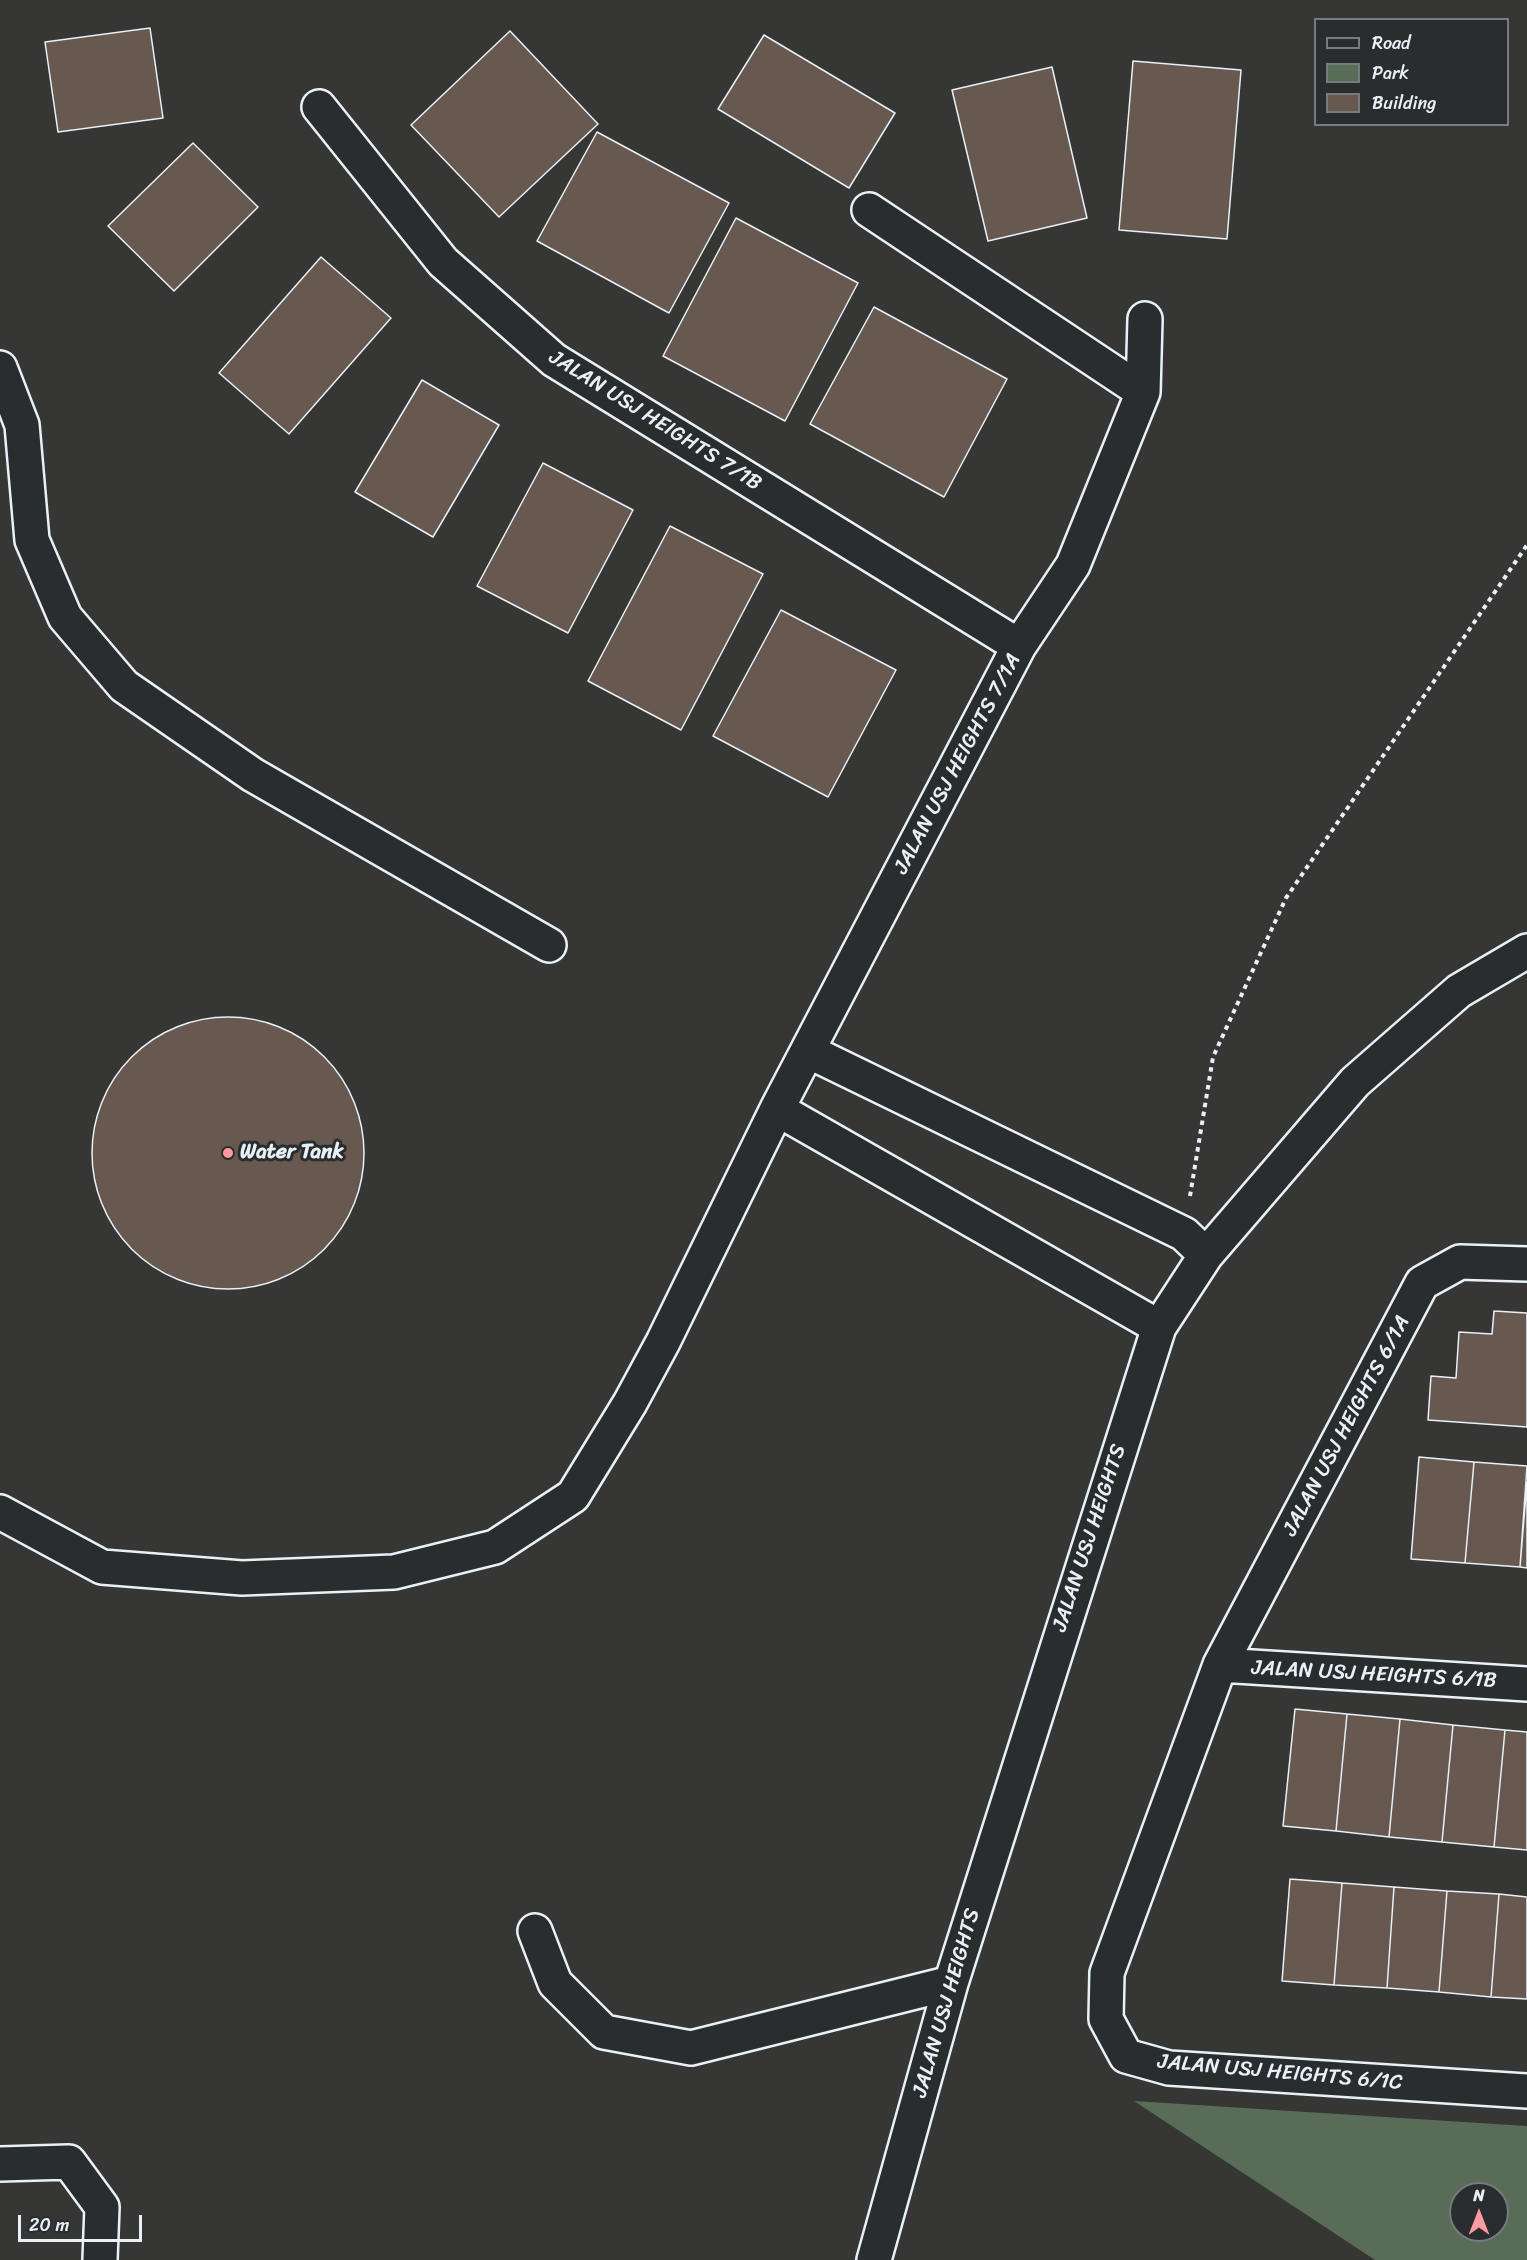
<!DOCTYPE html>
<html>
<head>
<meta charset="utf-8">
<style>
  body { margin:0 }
  #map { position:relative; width:1527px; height:2260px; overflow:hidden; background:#363635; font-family:Sriracha,sans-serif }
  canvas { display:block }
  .legend { position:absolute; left:1314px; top:18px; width:195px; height:108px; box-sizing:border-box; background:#2a2d2e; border:2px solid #767b7f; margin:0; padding:8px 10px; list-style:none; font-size:18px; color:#e8f1f8 }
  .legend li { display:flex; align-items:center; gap:12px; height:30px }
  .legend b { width:30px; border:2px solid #767b7f }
  .north { position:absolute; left:1449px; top:2182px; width:60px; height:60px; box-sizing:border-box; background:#2a2d2e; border:2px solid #767b7f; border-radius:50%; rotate:0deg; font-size:16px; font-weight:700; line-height:24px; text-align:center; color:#e8f1f8 }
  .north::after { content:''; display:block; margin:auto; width:21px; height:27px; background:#ff9aa2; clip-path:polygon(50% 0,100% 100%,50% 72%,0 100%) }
  .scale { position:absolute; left:18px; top:2215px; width:124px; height:27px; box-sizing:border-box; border:3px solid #e8f1f8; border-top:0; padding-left:8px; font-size:18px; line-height:21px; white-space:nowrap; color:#e8f1f8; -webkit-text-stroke:4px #2a2d2e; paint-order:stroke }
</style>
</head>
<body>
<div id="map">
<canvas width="1527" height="2260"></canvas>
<ul class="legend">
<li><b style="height:8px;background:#2a2d2e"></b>Road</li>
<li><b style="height:16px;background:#586c57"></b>Park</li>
<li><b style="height:16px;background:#67594f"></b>Building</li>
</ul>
<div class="north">N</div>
<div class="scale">20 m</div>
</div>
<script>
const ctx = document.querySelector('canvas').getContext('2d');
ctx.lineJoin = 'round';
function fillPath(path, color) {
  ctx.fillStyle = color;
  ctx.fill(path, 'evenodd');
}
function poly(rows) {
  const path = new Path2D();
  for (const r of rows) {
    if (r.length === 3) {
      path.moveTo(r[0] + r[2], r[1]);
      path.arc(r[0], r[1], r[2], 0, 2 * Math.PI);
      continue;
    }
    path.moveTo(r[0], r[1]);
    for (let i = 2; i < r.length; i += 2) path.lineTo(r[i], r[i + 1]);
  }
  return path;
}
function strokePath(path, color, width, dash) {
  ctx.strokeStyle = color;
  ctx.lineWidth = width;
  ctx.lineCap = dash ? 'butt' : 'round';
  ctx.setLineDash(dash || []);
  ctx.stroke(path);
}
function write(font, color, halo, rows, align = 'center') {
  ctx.font = font + ' Sriracha,sans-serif';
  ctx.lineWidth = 6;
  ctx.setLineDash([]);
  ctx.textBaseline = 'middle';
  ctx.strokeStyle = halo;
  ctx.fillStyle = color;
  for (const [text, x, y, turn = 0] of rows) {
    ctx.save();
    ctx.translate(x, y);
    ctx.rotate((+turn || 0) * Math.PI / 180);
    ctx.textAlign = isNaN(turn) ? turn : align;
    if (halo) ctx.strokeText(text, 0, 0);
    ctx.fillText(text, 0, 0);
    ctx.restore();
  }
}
fillPath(poly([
  [1134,2101,1527,2126,1527,2260,1375,2260],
  [1461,2194,1497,2194,1497,2230,1461,2230]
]), '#586c57');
const building = poly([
  [150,28,163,118,58,132,45,42,150,28],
  [510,31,598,124,499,217,411,125,510,31],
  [764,35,895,113,849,188,718,109,764,35],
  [1133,61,1241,70,1227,239,1119,230,1133,61],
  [1052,67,1087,218,988,241,952,90,1052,67],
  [597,132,729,203,669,313,537,241,597,132],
  [193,143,258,207,174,291,108,226,193,143],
  [736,218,858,283,785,421,663,356,736,218],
  [321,257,391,318,289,434,219,373,321,257],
  [874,307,1007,379,944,497,810,424,874,307],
  [422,380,499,425,433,537,355,492,422,380],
  [543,463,633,510,568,633,477,586,543,463],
  [670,526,763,574,681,730,588,681,670,526],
  [781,610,896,670,828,797,713,736,781,610],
  [228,1153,136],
  [1494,1311,1527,1313,1527,1427,1428,1420,1431,1376,1456,1378,1459,1332,1492,1334,1494,1311],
  [1419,1457,1474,1462,1465,1563,1411,1559,1419,1457],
  [1474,1462,1527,1466,1520,1567,1465,1563,1474,1462],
  [1527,1482,1527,1568,1520,1567,1527,1482],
  [1295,1709,1347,1714,1336,1831,1283,1826,1295,1709],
  [1347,1714,1400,1719,1389,1837,1336,1831,1347,1714],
  [1400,1719,1453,1725,1442,1842,1389,1837,1400,1719],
  [1453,1725,1505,1730,1494,1847,1442,1842,1453,1725],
  [1505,1730,1527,1732,1527,1850,1494,1847,1505,1730],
  [1290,1879,1342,1883,1334,1985,1282,1981,1290,1879],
  [1342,1883,1394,1887,1387,1988,1334,1985,1342,1883],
  [1394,1887,1447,1891,1439,1992,1387,1988,1394,1887],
  [1447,1891,1499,1894,1491,1997,1439,1992,1447,1891],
  [1499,1894,1527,1897,1527,1999,1491,1997,1499,1894]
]);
fillPath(building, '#67594f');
strokePath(building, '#e8f1f8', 1.5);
const minor = poly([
  [319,107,443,262,554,360,1019,646],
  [869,210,1143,392],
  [0,368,22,425,32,540,65,617,124,686,253,775,549,945],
  [808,1051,1184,1234,1206,1255],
  [777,1109,1159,1327],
  [1527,1264,1460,1262,1422,1283,1220,1665,1107,1973,1106,2019,1126,2056,1169,2068,1527,2091],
  [0,1512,102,1567,242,1578,394,1572,495,1547,573,1496,630,1403,663,1342,777,1109,1019,646,1073,565,1143,392,1145,319],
  [1220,1665,1527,1684],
  [535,1931,555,1983,604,2032,691,2048,951,1983],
  [0,2164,69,2162,102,2207,100,2260],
  [874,2260,951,1983,1159,1327,1206,1255,1355,1082,1459,991,1527,951]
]);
strokePath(minor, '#e8f1f8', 38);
strokePath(poly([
  [1190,1196,1213,1057,1286,898,1527,545]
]), '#e8f1f8', 4, [4.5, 4.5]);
strokePath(minor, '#2a2d2e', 33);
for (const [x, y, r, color] of [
  [228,1153,6,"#ff9aa2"]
]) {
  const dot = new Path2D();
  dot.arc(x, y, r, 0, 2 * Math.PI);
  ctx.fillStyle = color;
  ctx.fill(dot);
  strokePath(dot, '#2a2d2e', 2);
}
write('21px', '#e8f1f8', '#2a2d2e', [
  ["JALAN USJ HEIGHTS 7/1B",655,421,32],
  ["JALAN USJ HEIGHTS 7/1A",958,764,-62],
  ["JALAN USJ HEIGHTS 6/1A",1347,1426,-62],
  ["JALAN USJ HEIGHTS",1090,1538,-72],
  ["JALAN USJ HEIGHTS 6/1B",1374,1675,3],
  ["JALAN USJ HEIGHTS",947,2003,-74],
  ["JALAN USJ HEIGHTS 6/1C",1280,2073,5]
]);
write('bold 21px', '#e8f1f8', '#2a2d2e', [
  ["Water Tank",240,1153]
], 'left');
</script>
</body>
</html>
